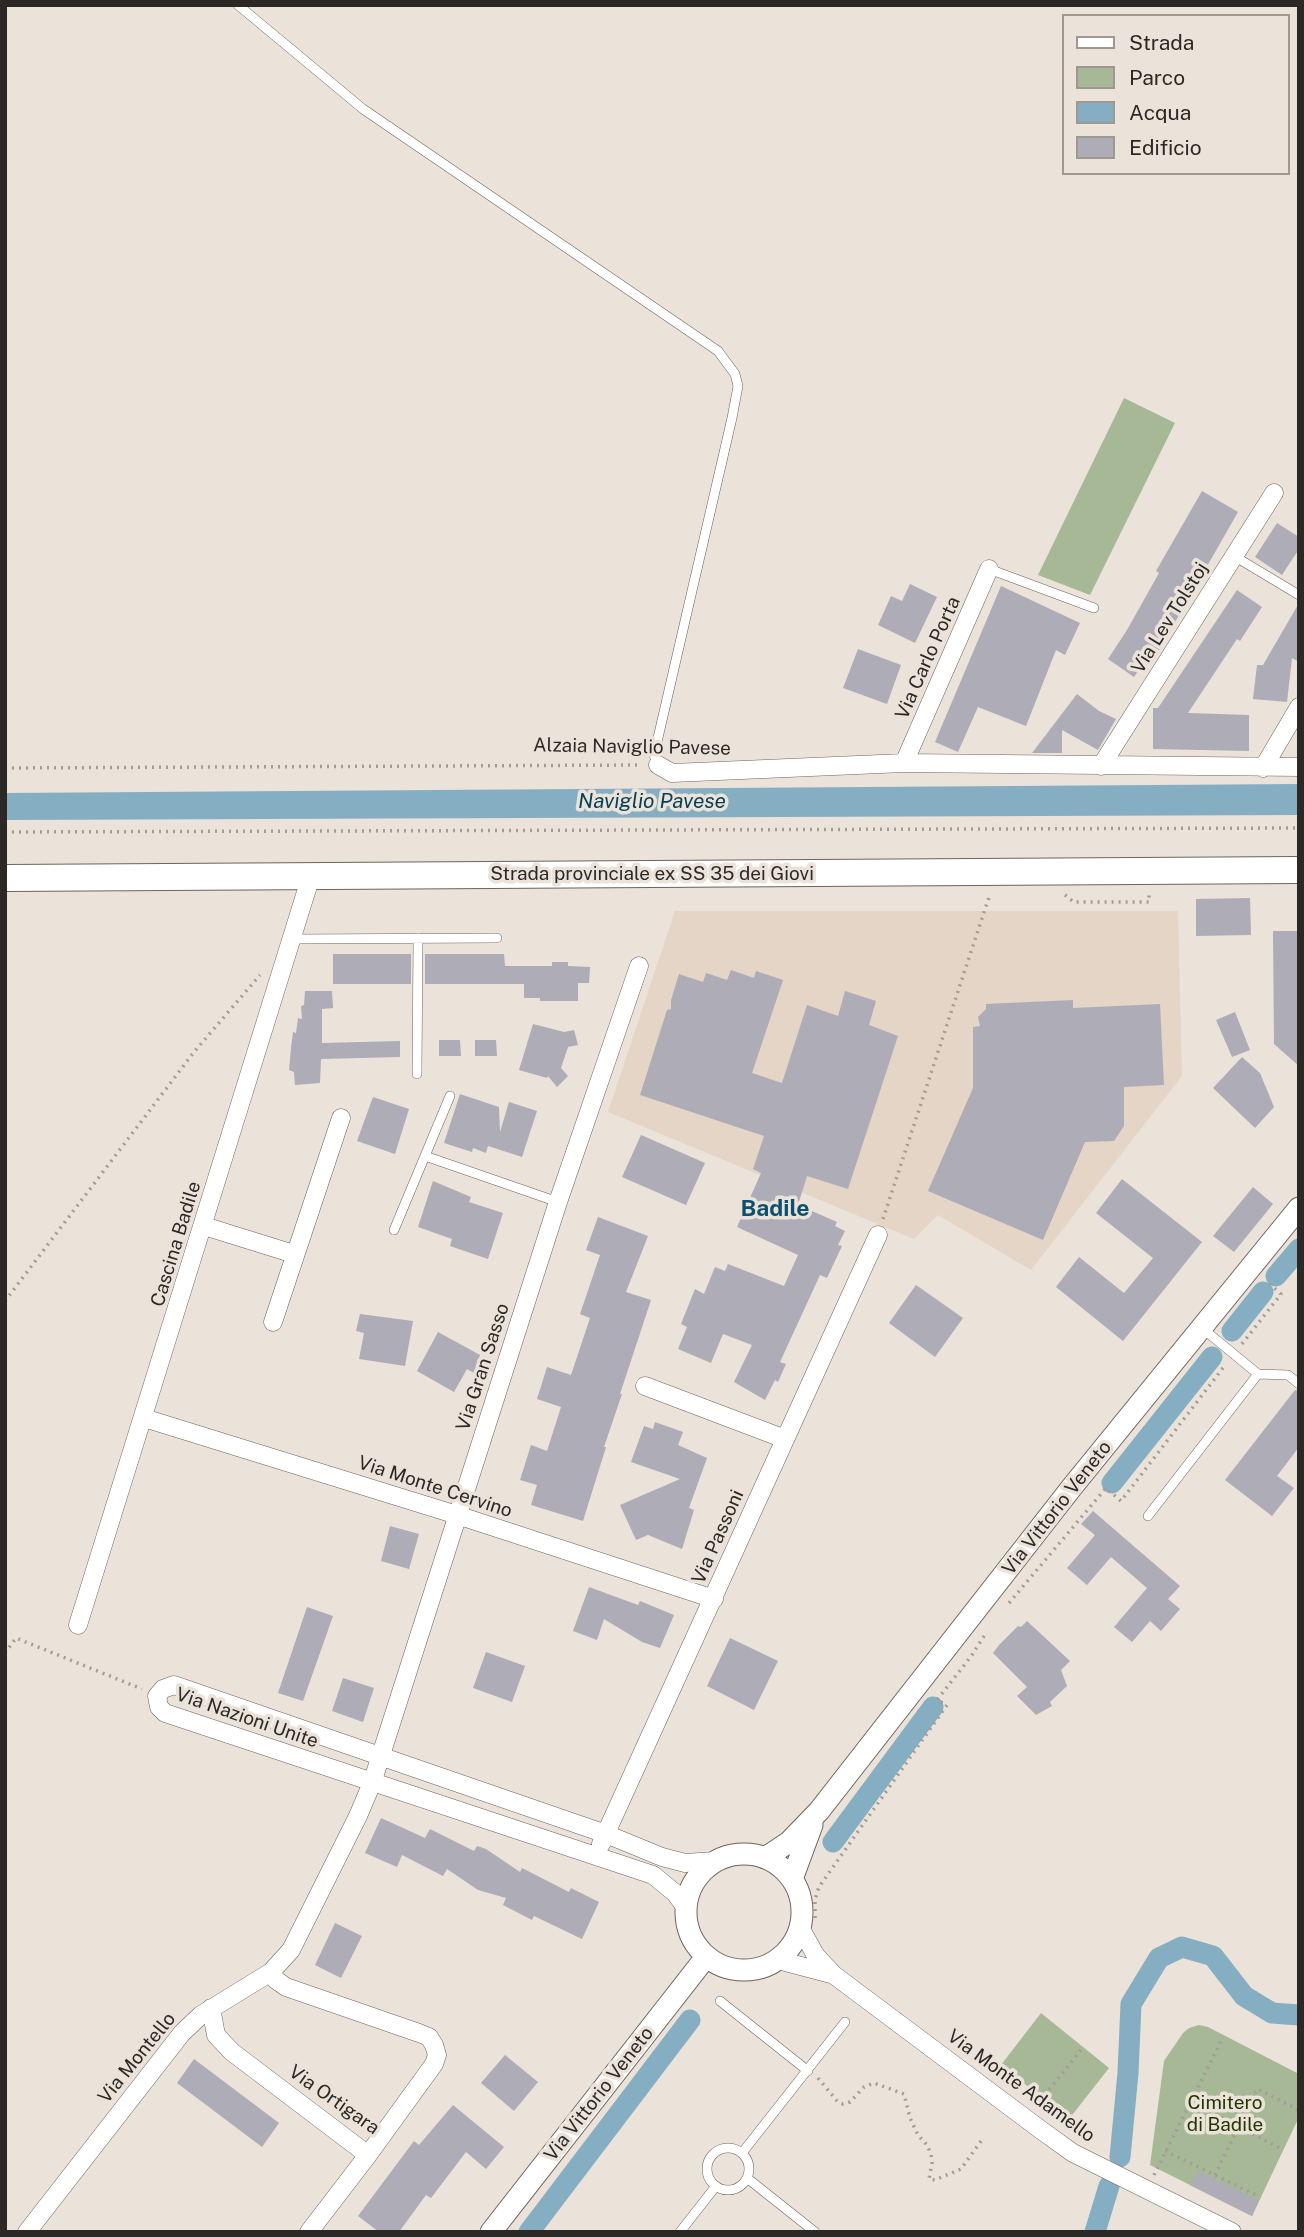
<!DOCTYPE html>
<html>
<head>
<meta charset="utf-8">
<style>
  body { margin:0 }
  #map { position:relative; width:1304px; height:2237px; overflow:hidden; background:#ebe2d9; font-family:"Public Sans",sans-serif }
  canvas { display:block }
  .frame { position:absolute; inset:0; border:7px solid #2c2825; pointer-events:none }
  .legend { position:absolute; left:1062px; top:14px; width:228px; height:161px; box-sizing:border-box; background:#ebe2d9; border:2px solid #9f9891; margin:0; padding:9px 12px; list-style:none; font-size:21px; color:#2c2825 }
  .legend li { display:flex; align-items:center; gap:14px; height:35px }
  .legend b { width:35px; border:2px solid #9f9891 }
</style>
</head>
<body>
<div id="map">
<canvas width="1304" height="2237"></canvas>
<div class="frame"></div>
<ul class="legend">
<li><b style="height:9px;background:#fff"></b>Strada</li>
<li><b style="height:19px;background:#a6b896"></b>Parco</li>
<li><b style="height:19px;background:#85aec3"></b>Acqua</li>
<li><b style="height:19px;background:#adacb7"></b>Edificio</li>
</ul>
</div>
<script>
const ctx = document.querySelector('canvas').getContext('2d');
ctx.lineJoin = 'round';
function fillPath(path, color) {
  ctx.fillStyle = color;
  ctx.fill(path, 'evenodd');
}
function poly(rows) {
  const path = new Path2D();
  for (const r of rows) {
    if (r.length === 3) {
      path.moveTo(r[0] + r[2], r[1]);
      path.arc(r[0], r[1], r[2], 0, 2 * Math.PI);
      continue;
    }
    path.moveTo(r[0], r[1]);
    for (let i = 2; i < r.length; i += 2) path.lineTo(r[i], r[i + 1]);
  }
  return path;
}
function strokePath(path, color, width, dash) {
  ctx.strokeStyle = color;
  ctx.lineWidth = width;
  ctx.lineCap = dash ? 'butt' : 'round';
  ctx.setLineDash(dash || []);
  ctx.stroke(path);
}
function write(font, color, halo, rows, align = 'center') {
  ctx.font = font + ' "Public Sans",sans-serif';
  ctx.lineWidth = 7;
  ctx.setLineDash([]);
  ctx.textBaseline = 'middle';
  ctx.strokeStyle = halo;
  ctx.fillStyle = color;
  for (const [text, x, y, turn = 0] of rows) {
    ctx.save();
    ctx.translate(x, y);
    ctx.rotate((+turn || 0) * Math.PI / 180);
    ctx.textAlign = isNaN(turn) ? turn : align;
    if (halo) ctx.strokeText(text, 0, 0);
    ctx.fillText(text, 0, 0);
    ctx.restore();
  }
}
fillPath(poly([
  [675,911,1178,911,1182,1076,1031,1270,938,1215,914,1239,608,1112]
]), '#e4d5c7');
fillPath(poly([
  [1124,398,1175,423,1090,595,1038,575],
  [1041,2013,1109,2068,1069,2119,1001,2065],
  [1199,2025,1208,2027,1299,2074,1299,2117,1252,2216,1150,2165,1164,2061,1183,2033,1189,2028]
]), '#a6b896');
fillPath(poly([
  [1299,784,1299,815,5,820,5,793]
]), '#85aec3');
strokePath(poly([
  [1276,1276,1299,1249],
  [1232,1331,1263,1292],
  [1112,1483,1212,1357],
  [833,1842,933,1707],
  [1120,2157,1128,2073,1131,2004,1159,1958,1182,1947,1213,1956,1244,1996,1272,2013,1299,2015],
  [529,2232,690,2020],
  [1095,2232,1109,2186]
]), '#85aec3', 21);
fillPath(poly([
  [1202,491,1238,512,1154,659,1154,647,1134,677,1108,659,1127,630,1159,573,1156,571],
  [1277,523,1299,537,1299,549,1282,575,1255,557],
  [910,584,937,597,915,643,878,625,891,596,902,601],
  [1001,586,1080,623,1065,655,1056,650,1026,726,978,707,958,752,935,742],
  [1237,590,1262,607,1240,641,1237,639,1188,713,1249,715,1249,751,1153,749,1153,708,1158,708],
  [1299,603,1299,662,1292,658,1287,702,1253,699,1257,665,1263,665],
  [858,649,901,665,887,704,843,688],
  [1077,694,1099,711,1116,719,1098,750,1062,730,1062,753,1032,753],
  [1250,898,1251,935,1196,936,1196,899],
  [1273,931,1299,931,1299,1066,1274,1044],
  [333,954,411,954,411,984,333,984],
  [425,954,504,954,505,966,552,966,552,962,568,962,568,966,590,967,589,983,578,983,578,1001,540,1001,540,998,524,998,524,984,425,984],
  [731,970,754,978,756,971,783,980,752,1073,782,1083,807,1005,838,1016,845,991,876,1001,869,1025,898,1036,848,1189,807,1176,798,1205,837,1222,835,1226,845,1231,838,1245,842,1246,827,1278,820,1275,780,1362,786,1364,778,1382,775,1380,765,1400,734,1382,752,1345,723,1334,711,1363,678,1349,687,1327,681,1324,695,1289,704,1294,715,1267,725,1271,728,1264,784,1286,798,1255,737,1227,761,1173,753,1169,764,1136,640,1095,667,1010,671,1009,671,1000,679,974,703,982,706,973,727,980],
  [305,991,332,991,333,1008,322,1009,322,1043,400,1041,400,1057,321,1059,320,1083,295,1085,294,1072,289,1070,291,1048,293,1032,296,1033,298,1018,302,1019,301,1006,304,1005],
  [1073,1000,1073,1008,1160,1004,1164,1085,1124,1087,1124,1126,1114,1141,1085,1142,1043,1240,928,1191,973,1088,973,1027,980,1026,978,1017,986,1009,986,1004],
  [1235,1012,1250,1050,1232,1057,1216,1020],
  [533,1024,564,1032,574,1030,578,1045,568,1047,561,1068,568,1076,557,1087,548,1076,547,1078,519,1070],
  [439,1040,460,1040,461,1056,439,1056],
  [475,1040,496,1040,497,1056,475,1056],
  [1242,1057,1260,1073,1274,1107,1255,1128,1213,1088],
  [460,1094,499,1107,500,1132,509,1102,537,1111,522,1157,488,1146,486,1153,473,1148,472,1152,444,1143],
  [373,1097,409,1109,395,1154,357,1141],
  [641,1135,705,1163,686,1205,622,1177],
  [1122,1179,1202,1242,1123,1341,1056,1287,1079,1257,1124,1293,1153,1258,1096,1213],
  [433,1181,471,1197,469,1202,503,1213,488,1259,450,1246,452,1239,418,1227],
  [1253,1187,1273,1204,1234,1252,1213,1236],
  [598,1217,648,1236,626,1292,651,1300,620,1394,622,1394,604,1447,606,1447,583,1521,531,1505,537,1485,520,1480,531,1445,547,1451,561,1407,537,1399,547,1367,571,1375,590,1318,580,1314,600,1255,586,1250],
  [916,1285,963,1318,935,1357,889,1323],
  [360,1314,413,1321,405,1366,359,1359,364,1333,356,1331],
  [438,1332,480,1355,474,1373,467,1369,454,1392,417,1371],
  [1295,1390,1299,1391,1299,1447,1277,1476,1294,1488,1272,1516,1225,1480],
  [655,1422,683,1432,678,1445,707,1458,689,1508,694,1510,682,1549,648,1535,636,1540,620,1505,680,1479,631,1462,644,1426,653,1429],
  [1093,1511,1180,1586,1168,1599,1180,1609,1161,1631,1150,1621,1132,1642,1114,1627,1147,1588,1111,1557,1087,1585,1067,1568,1095,1535,1081,1524],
  [390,1526,419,1534,409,1569,381,1561],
  [589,1587,638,1605,640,1601,674,1615,660,1648,642,1642,604,1619,597,1640,573,1631],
  [307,1607,333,1616,303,1701,278,1693],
  [1027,1621,1070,1661,1061,1670,1067,1686,1050,1702,1052,1706,1036,1715,1017,1696,1027,1687,993,1653,999,1645,1018,1626,1021,1627],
  [730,1638,778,1661,754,1710,707,1686],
  [486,1652,525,1666,512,1702,473,1688],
  [343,1678,374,1688,363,1722,332,1711],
  [381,1818,425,1838,430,1829,474,1851,477,1846,486,1849,520,1872,522,1868,569,1892,571,1888,599,1902,582,1939,534,1916,532,1920,503,1905,506,1898,478,1890,447,1869,443,1876,402,1855,397,1867,365,1853],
  [335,1923,362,1936,341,1978,315,1965],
  [505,2055,538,2082,514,2111,481,2083],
  [194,2059,279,2123,262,2147,177,2083],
  [453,2105,504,2147,486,2169,466,2152,431,2198,426,2195,399,2232,379,2232,358,2216,414,2141,419,2145],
  [1198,2171,1259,2201,1252,2216,1190,2185]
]), '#adacb7');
const service = poly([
  [238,5,363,109,718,351,735,374,738,386,732,418,654,755,658,765],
  [1234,556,1299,595],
  [989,569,1094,608],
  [291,939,497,938],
  [417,1074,418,938],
  [425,1156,558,1202],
  [394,1230,450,1096],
  [1202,1328,1258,1374,1288,1375,1299,1384],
  [1148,1516,1258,1374],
  [720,2001,808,2071],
  [728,2169,21],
  [742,2153,845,2022],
  [747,2178,815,2232],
  [680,2232,716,2186]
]);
const minor = poly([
  [904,763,989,569],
  [658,765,672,773,904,763,1299,767],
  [1101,766,1274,493],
  [1263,768,1299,707],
  [204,1226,294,1254],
  [273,1322,341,1118],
  [645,1386,785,1439],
  [144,1418,457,1515,714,1599],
  [78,1625,311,876],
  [601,1844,878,1235],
  [686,1908,675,1893,653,1875,165,1713,159,1707,157,1696,163,1689,174,1685,606,1834,662,1857,685,1863,716,1861],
  [801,1929,816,1956,834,1975,1041,2130,1073,2153,1232,2232],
  [778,1960,831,1974],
  [211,2008,216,2035,232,2052,368,2155,434,2064,437,2055,434,2045,429,2037,419,2033,286,1987,276,1980,271,1972],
  [27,2232,182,2033,201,2015,271,1972,291,1950,358,1816,372,1783,558,1202,639,966],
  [309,2232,368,2155]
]);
const tertiary = poly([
  [744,1912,58],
  [765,1858,789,1842,819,1811,1072,1487,1299,1208],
  [792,1879,812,1825],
  [491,2232,706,1957]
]);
const primary = poly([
  [5,878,1299,870]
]);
strokePath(service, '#6c645d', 10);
strokePath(minor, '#6c645d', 19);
strokePath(tertiary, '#6c645d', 23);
strokePath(primary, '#6c645d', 28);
strokePath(poly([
  [5,768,642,765],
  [5,832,1299,828],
  [1065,895,1074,902,1149,902,1149,894],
  [883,1219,990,894],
  [5,1301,194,1052,260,975],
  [1242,1344,1281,1294,1266,1281],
  [1009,1603,1106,1488,1121,1501,1226,1364],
  [5,1653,16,1638,142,1689],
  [815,1918,815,1899,819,1887,947,1705,937,1700,972,1655,986,1633],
  [818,2078,838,2102,843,2104,850,2102,864,2087,874,2083,904,2094,910,2118,918,2135,927,2145,931,2154,932,2163,929,2179,935,2180,961,2169,984,2137],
  [1190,2102,1280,2148],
  [1036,2106,1081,2050],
  [1165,2151,1258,2196],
  [1154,2175,1222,2039],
  [1215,2175,1257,2089,1299,2110]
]), '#a49c96', 3.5, [2, 5]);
strokePath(service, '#fff', 9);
strokePath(minor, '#fff', 18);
strokePath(tertiary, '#fff', 21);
strokePath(primary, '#fff', 26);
write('19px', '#2c2825', '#ebe2d9', [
  ["Via Lev Tolstoj",1170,618,-58],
  ["Via Carlo Porta",928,658,-66],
  ["Alzaia Naviglio Pavese",632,747,1],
  ["Strada provinciale ex SS 35 dei Giovi",652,874],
  ["Cascina Badile",176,1244,-73],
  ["Via Gran Sasso",483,1367,-72],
  ["Via Monte Cervino",435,1487,18],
  ["Via Vittorio Veneto",1057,1508,-52],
  ["Via Passoni",718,1537,-66],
  ["Via Nazioni Unite",247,1718,19],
  ["Via Montello",137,2058,-51],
  ["Via Monte Adamello",1021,2086,36],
  ["Via Vittorio Veneto",599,2094,-52],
  ["Via Ortigara",334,2100,35]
]);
write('19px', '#203700', '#ebe2d9', [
  ["Cimitero",1225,2103],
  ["di Badile",1225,2125]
]);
write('italic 21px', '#054056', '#ebe2d9', [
  ["Naviglio Pavese",652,802]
]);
write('bold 23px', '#0c506e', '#ebe2d9', [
  ["Badile",775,1209]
]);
</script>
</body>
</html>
